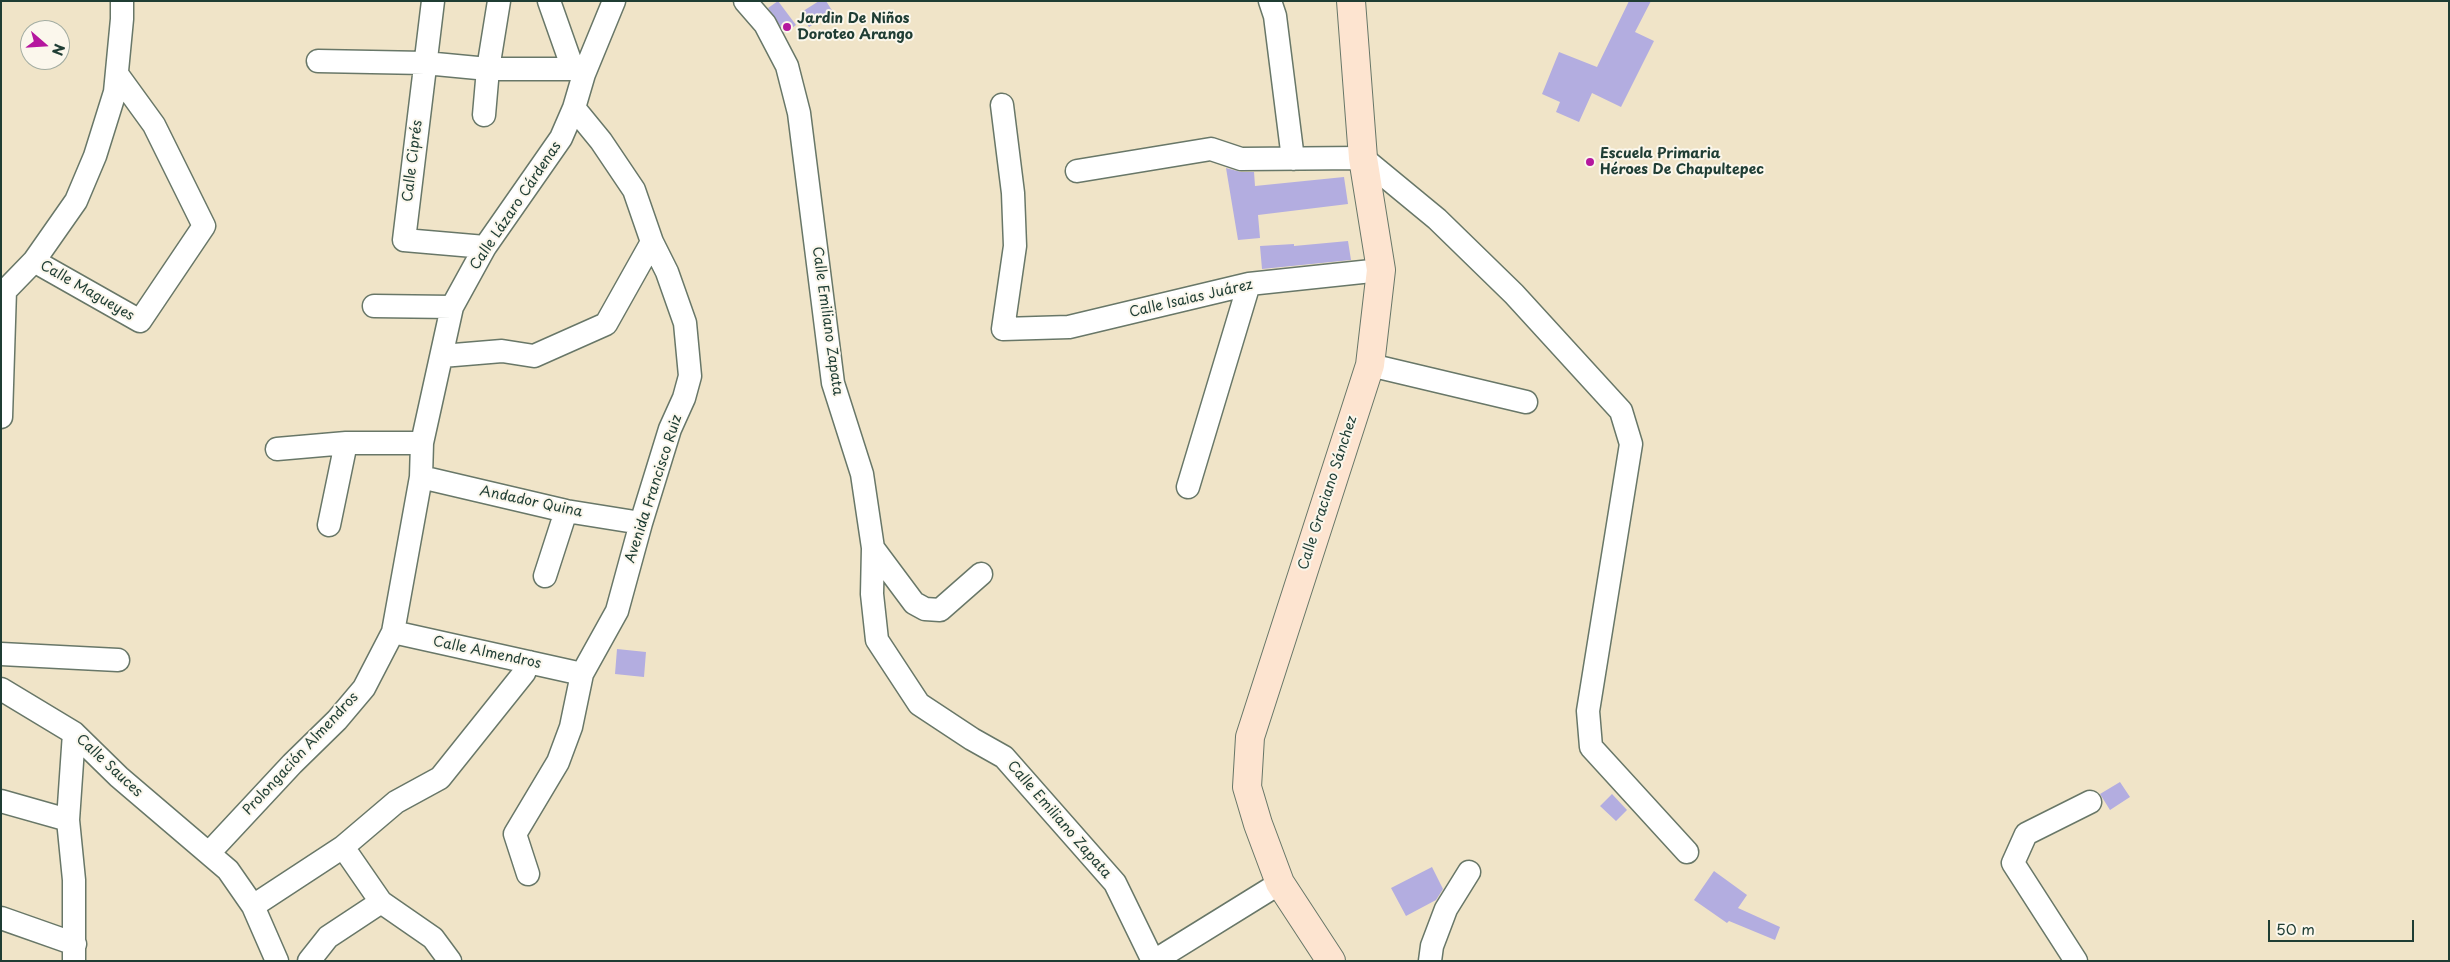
<!DOCTYPE html>
<html>
<head>
<meta charset="utf-8">
<style>
  body { margin:0 }
  #map { position:relative; width:2450px; height:962px; overflow:hidden; background:#f0e4c8; font-family:"Playpen Sans",sans-serif }
  canvas { display:block }
  .frame { position:absolute; inset:0; border:2px solid #1f3d34; pointer-events:none }
  .north { position:absolute; left:20px; top:20px; width:50px; height:50px; box-sizing:border-box; background:#fbf7ec; border:1px solid #a3ada2; border-radius:50%; rotate:109deg; font-size:14px; font-weight:700; line-height:20px; text-align:center; color:#1f3d34 }
  .north::after { content:''; display:block; margin:auto; width:18px; height:22px; background:#b5179e; clip-path:polygon(50% 0,100% 100%,50% 72%,0 100%) }
  .scale { position:absolute; left:2268px; top:920px; width:146px; height:22px; box-sizing:border-box; border:2px solid #1f3d34; border-top:0; padding-left:6px; font-size:15px; line-height:18px; white-space:nowrap; color:#1f3d34; -webkit-text-stroke:4px #fbf7ec; paint-order:stroke }
</style>
</head>
<body>
<div id="map">
<canvas width="2450" height="962"></canvas>
<div class="frame"></div>
<div class="north">N</div>
<div class="scale">50 m</div>
</div>
<script>
const ctx = document.querySelector('canvas').getContext('2d');
ctx.lineJoin = 'round';
function fillPath(path, color) {
  ctx.fillStyle = color;
  ctx.fill(path, 'evenodd');
}
function poly(rows) {
  const path = new Path2D();
  for (const r of rows) {
    path.moveTo(r[0], r[1]);
    for (let i = 2; i < r.length; i += 2) path.lineTo(r[i], r[i + 1]);
  }
  return path;
}
function strokePath(path, color, width, dash) {
  ctx.strokeStyle = color;
  ctx.lineWidth = width;
  ctx.lineCap = dash ? 'butt' : 'round';
  ctx.setLineDash(dash || []);
  ctx.stroke(path);
}
function write(font, color, halo, rows, align = 'center') {
  ctx.font = font + ' "Playpen Sans",sans-serif';
  ctx.lineWidth = 4;
  ctx.setLineDash([]);
  ctx.textBaseline = 'middle';
  ctx.strokeStyle = halo;
  ctx.fillStyle = color;
  for (const [text, x, y, turn = 0] of rows) {
    ctx.save();
    ctx.translate(x, y);
    ctx.rotate((+turn || 0) * Math.PI / 180);
    ctx.textAlign = isNaN(turn) ? turn : align;
    if (halo) ctx.strokeText(text, 0, 0);
    ctx.fillText(text, 0, 0);
    ctx.restore();
  }
}
fillPath(poly([
  [778,1,796,25,785,33,768,8],
  [819,1,826,1,833,12,809,27,800,13],
  [1629,1,1651,1,1635,32,1654,41,1621,107,1592,93,1579,122,1556,112,1560,102,1542,94,1559,52,1597,67],
  [1226,168,1241,172,1254,172,1255,186,1344,177,1348,204,1258,215,1260,238,1238,240],
  [1348,241,1351,260,1262,269,1260,246,1294,244,1294,246],
  [617,649,646,652,644,677,615,674],
  [2120,782,2130,797,2110,810,2100,794],
  [1612,794,1627,810,1616,821,1600,806],
  [1432,867,1443,889,1436,900,1406,916,1391,888],
  [1714,871,1747,895,1738,908,1780,927,1775,940,1729,921,1727,923,1694,900]
]), '#b3ade0');
const street = poly([
  [433,1,404,240,485,247],
  [549,1,573,69],
  [745,1,765,24,787,66,799,113,833,383,862,474,873,548,872,594,877,640,919,704,972,739,1004,757,1115,883,1153,961],
  [1270,1,1275,16,1293,159],
  [318,61,425,63,488,69,573,69,584,74],
  [1002,105,1013,193,1015,246,1003,329,1069,327,1249,284,1381,270],
  [484,115,488,69,499,1],
  [1077,171,1211,149,1241,159,1363,158,1437,219,1514,294,1621,411,1631,444,1588,711,1591,747,1687,852],
  [34,261,140,321,204,226,154,125,117,74],
  [1,295,34,261,76,201,95,156,115,92,122,19,122,1],
  [374,306,452,307],
  [442,356,502,351,534,356,606,324,652,242],
  [1370,365,1526,402],
  [1,417,5,290],
  [277,449,346,443,422,443],
  [421,477,566,511,641,523],
  [1188,487,1249,284],
  [329,525,346,443],
  [873,548,914,603,925,609,940,610,981,574],
  [545,576,566,511],
  [393,632,582,674],
  [1,654,118,660],
  [1,689,74,733,119,777,228,870,253,906,277,961],
  [74,733,68,820,74,880,74,961],
  [1,801,68,820],
  [343,847,381,902,433,938,450,961],
  [209,853,292,764,337,720,364,688,393,632,421,477,422,443,452,307,485,247,561,138,574,108,584,74,614,1],
  [528,874,515,834,558,762,571,727,582,674,617,611,641,523,670,429,684,398,690,376,685,323,667,272,652,242,634,190,601,141,574,108],
  [253,906,343,847,396,802,440,778,524,673,529,662],
  [1,918,75,944],
  [309,961,328,937,381,902],
  [1154,961,1280,883],
  [1430,961,1432,946,1446,909,1469,872],
  [2076,961,2013,863,2026,834,2090,802]
]);
const secondary = poly([
  [1331,961,1280,883,1258,824,1247,787,1250,737,1370,365,1381,270,1363,158,1351,1]
]);
strokePath(street, '#687768', 25);
strokePath(secondary, '#687768', 30);
strokePath(street, '#fff', 22);
strokePath(secondary, '#fde4d0', 28);
for (const [x, y, r, color] of [
  [787,27,5,"#b5179e"],
  [1590,162,5,"#b5179e"]
]) {
  const dot = new Path2D();
  dot.arc(x, y, r, 0, 2 * Math.PI);
  ctx.fillStyle = color;
  ctx.fill(dot);
  strokePath(dot, '#fbf7ec', 2);
}
write('bold 14px', '#1f3d34', '#fbf7ec', [
  ["Jardin De Niños",797,19],
  ["Doroteo Arango",797,35],
  ["Escuela Primaria",1600,154],
  ["Héroes De Chapultepec",1600,170]
], 'left');
write('14px', '#1f3d34', '#fbf7ec', [
  ["Calle Ciprés",413,161,-83],
  ["Calle Lázaro Cárdenas",516,206,-56],
  ["Calle Magueyes",87,291,30],
  ["Calle Isaias Juárez",1191,299,-13],
  ["Calle Emiliano Zapata",827,321,82],
  ["Avenida Francisco Ruiz",654,489,-72],
  ["Calle Graciano Sánchez",1328,493,-72],
  ["Andador Quina",531,502,12],
  ["Calle Almendros",487,653,12],
  ["Prolongación Almendros",301,754,-47],
  ["Calle Sauces",109,766,43],
  ["Calle Emiliano Zapata",1059,820,49]
]);
</script>
</body>
</html>
